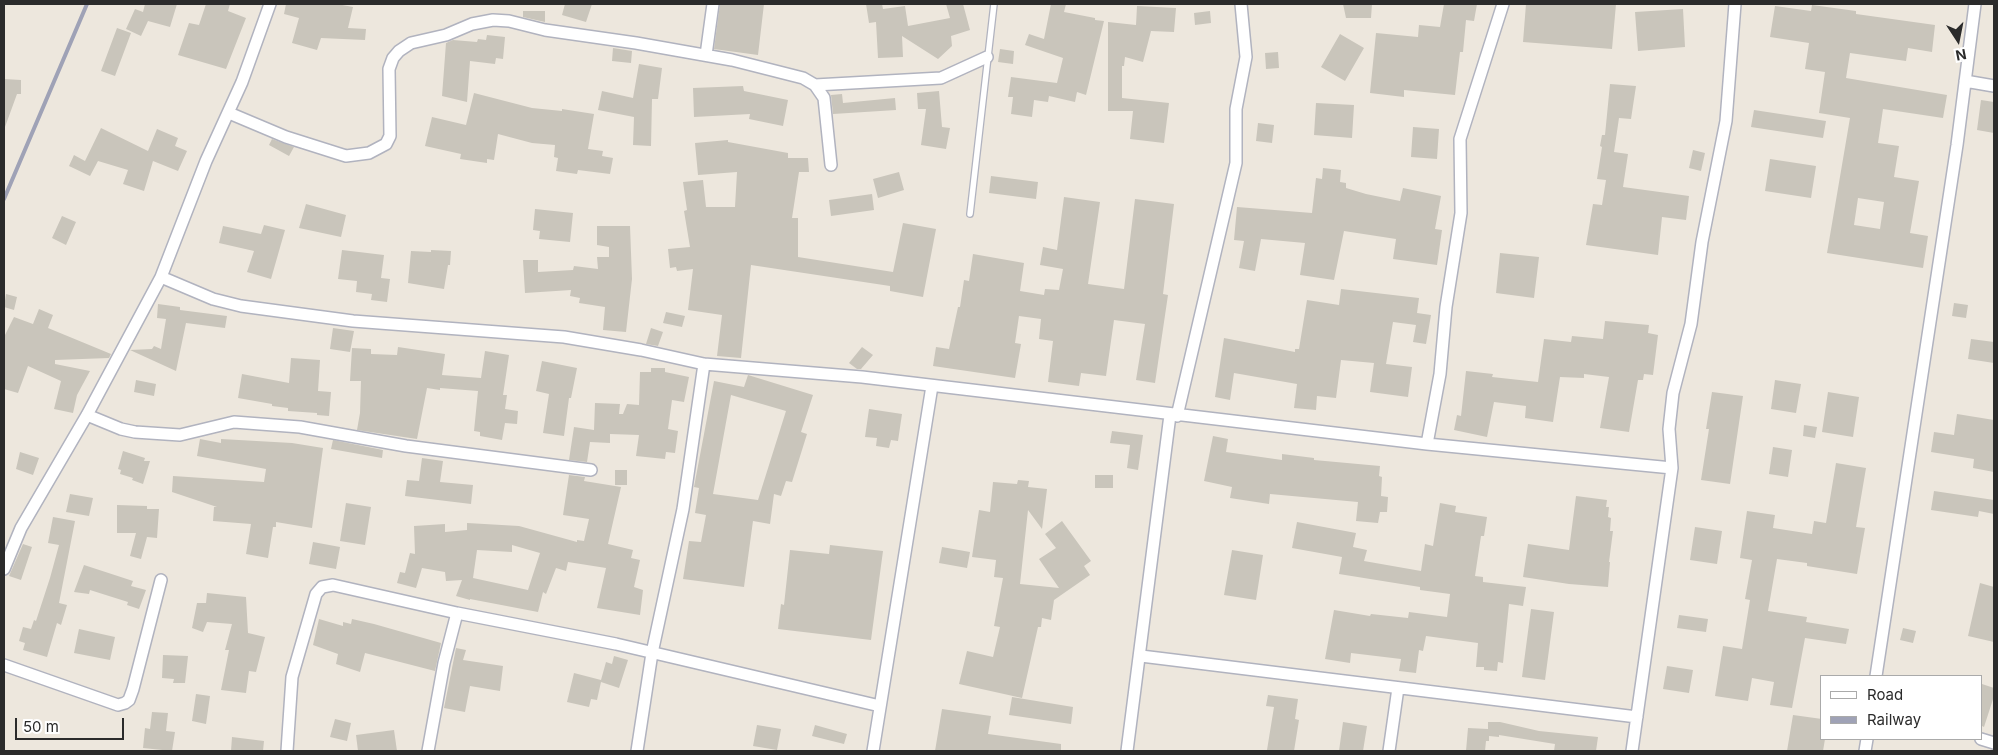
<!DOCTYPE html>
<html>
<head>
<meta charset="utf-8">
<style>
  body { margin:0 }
  #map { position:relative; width:1998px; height:755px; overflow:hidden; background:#ede7dd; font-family:Inter,sans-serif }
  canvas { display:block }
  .frame { position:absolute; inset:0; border:5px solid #2b2b2b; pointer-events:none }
  .legend { position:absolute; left:1820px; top:675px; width:162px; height:65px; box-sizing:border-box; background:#fff; border:1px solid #aaa; margin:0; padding:6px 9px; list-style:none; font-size:15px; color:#2b2b2b }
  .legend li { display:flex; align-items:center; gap:10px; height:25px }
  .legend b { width:25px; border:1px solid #aaa }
  .north { position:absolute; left:1933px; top:15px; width:50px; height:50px; -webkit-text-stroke:4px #fff; paint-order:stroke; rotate:169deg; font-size:14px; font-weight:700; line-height:20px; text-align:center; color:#2b2b2b }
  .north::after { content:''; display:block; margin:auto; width:18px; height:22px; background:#2b2b2b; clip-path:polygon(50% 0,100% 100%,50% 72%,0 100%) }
  .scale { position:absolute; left:15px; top:718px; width:109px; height:22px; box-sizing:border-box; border:2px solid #2b2b2b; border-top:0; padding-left:6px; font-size:15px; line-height:18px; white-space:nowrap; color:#2b2b2b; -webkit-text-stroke:4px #fff; paint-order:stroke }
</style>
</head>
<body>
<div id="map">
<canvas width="1998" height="755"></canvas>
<div class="frame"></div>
<ul class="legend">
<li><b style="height:6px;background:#fff"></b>Road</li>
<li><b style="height:6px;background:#9fa2b6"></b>Railway</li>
</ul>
<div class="north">N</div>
<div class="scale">50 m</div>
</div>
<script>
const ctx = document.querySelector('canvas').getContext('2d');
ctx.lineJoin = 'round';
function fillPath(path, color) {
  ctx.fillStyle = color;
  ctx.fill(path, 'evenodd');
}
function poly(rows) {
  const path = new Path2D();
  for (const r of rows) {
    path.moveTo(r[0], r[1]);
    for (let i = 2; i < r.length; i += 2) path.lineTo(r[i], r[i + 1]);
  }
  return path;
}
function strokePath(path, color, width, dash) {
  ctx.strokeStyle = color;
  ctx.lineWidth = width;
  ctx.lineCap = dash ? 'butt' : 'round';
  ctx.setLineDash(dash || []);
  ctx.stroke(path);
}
fillPath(poly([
  [145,4,177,4,170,27,148,21,141,36,126,29,135,9,143,12],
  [206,4,230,4,228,11,246,18,226,69,178,55,189,23,199,25],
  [286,4,337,4,353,7,348,28,366,29,365,40,321,38,317,50,292,43,299,18,284,14],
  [565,4,592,4,586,22,562,15],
  [720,4,764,4,758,55,714,49],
  [866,4,882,4,883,9,905,6,908,26,950,18,946,4,963,4,970,30,951,36,952,46,938,59,902,36,903,57,878,58,876,22,869,23],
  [1051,4,1066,4,1064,12,1095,18,1095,20,1104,21,1086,95,1077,92,1075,102,1049,96,1048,102,1034,100,1032,117,1011,114,1013,97,1008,97,1011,77,1057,83,1063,58,1025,45,1029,34,1044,39],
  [1343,4,1372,4,1371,18,1346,18],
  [1444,4,1477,4,1474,21,1466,20,1463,52,1460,52,1455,95,1404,90,1404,97,1370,93,1376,33,1418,37,1419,25,1440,27],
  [1526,4,1616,4,1612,49,1523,42],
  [1812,5,1856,11,1856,14,1935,25,1932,52,1908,48,1906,61,1850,53,1846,78,1947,95,1943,118,1883,109,1878,143,1899,146,1894,177,1919,181,1910,233,1928,236,1923,268,1827,253,1850,118,1819,113,1825,72,1805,69,1809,43,1770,37,1775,6,1811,11],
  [1858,198,1884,202,1880,229,1854,225],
  [1137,6,1176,8,1174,32,1151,31,1143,62,1125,57,1124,66,1122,66,1122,98,1169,103,1164,143,1130,139,1133,111,1108,111,1108,22,1136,25],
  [1683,9,1685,47,1638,51,1635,12],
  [523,11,545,11,545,22,523,17],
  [1210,11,1211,23,1195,25,1194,13],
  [117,28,131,33,115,76,101,71],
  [1340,34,1364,48,1345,81,1321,67],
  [487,35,505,37,503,59,496,58,495,64,470,61,467,102,442,96,446,43,453,40,477,42,478,39,486,40],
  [613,48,632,51,631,63,612,61],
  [1000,49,1014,51,1013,64,998,62],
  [1278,52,1279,68,1266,69,1265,53],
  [639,64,662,68,658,99,652,99,651,146,633,145,634,117,598,110,602,91,633,98],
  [4,79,21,80,21,94,17,94,5,127],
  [1610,84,1636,86,1631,119,1619,118,1614,152,1628,154,1623,187,1689,196,1686,220,1662,217,1658,255,1586,245,1593,204,1602,205,1606,180,1597,179,1602,147,1600,146,1602,135,1605,135],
  [743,86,744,91,788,100,783,126,749,119,750,114,694,117,693,88],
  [939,91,942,127,950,128,946,149,921,145,926,109,918,109,917,93],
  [474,93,532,108,562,111,562,109,594,114,588,149,603,151,602,156,613,158,610,174,578,170,577,174,556,171,558,158,554,157,555,145,532,143,498,134,494,160,487,159,487,163,460,159,461,154,425,146,432,117,466,125],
  [842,94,843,103,895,98,896,110,833,114,831,95],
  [1981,100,1994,102,1994,133,1977,130],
  [1316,103,1354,105,1352,138,1314,135],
  [1754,110,1826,121,1823,138,1751,127],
  [1258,123,1274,125,1272,143,1256,141],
  [1413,127,1439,129,1437,159,1411,157],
  [101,128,148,151,157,129,178,138,175,146,187,151,178,171,153,161,144,191,123,184,128,170,98,161,90,176,69,166,74,155,85,161],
  [272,139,294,147,289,156,269,145],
  [728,140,728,142,788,153,788,158,808,158,809,172,799,172,792,218,798,218,798,257,893,272,903,223,936,229,923,297,890,291,890,286,751,265,741,358,717,356,722,315,688,310,693,269,677,271,676,267,670,268,668,249,690,247,684,211,687,210,683,182,703,180,706,207,735,207,737,172,698,175,695,143],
  [1693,150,1705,153,1701,171,1689,168],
  [1770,159,1816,166,1811,198,1765,191],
  [1323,168,1341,170,1340,182,1346,183,1346,188,1366,194,1400,201,1403,188,1441,196,1435,229,1442,230,1437,265,1393,259,1396,239,1344,231,1334,280,1300,275,1305,243,1261,239,1255,271,1239,268,1244,241,1234,240,1237,207,1312,213,1316,178,1322,179],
  [899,172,904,190,878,198,873,179],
  [991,176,1038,182,1036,199,989,193],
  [872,194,874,210,831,216,829,200],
  [1064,197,1100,202,1088,284,1124,289,1135,199,1174,204,1163,294,1168,295,1155,383,1136,380,1145,324,1114,320,1106,376,1081,373,1079,386,1048,382,1053,341,1039,339,1041,319,1019,316,1015,343,1021,344,1015,378,933,366,936,347,949,349,958,307,960,307,964,280,969,281,973,254,1024,263,1020,291,1044,295,1045,289,1059,290,1063,269,1040,265,1043,247,1057,250],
  [306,204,346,215,341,237,299,228],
  [535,209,573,213,570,242,539,239,540,231,533,230],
  [62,216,76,222,66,245,52,238],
  [264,225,285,230,271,279,247,272,254,251,219,243,223,226,261,234],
  [597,226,630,226,632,279,626,332,603,330,605,307,579,303,580,298,570,296,571,290,525,293,523,260,538,260,538,272,573,270,574,266,598,269,597,257,609,257,609,247,597,245],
  [342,250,384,255,381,278,390,279,387,302,371,300,372,294,356,292,357,281,338,279],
  [431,250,451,251,450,265,448,265,444,289,408,283,411,251,431,252],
  [1500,253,1539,257,1534,298,1496,293],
  [1341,289,1419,298,1417,313,1431,315,1426,344,1413,342,1416,325,1393,322,1386,364,1412,367,1408,397,1370,392,1374,363,1341,360,1336,398,1317,396,1316,410,1294,408,1297,384,1234,373,1230,400,1215,397,1224,338,1295,352,1295,349,1299,349,1307,300,1339,305],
  [6,294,17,297,14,310,4,307],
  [1954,303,1968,305,1966,318,1952,316],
  [158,304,180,307,180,310,227,316,225,328,186,323,176,371,130,350,152,349,154,346,161,349,166,319,157,318],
  [39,309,53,315,48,328,111,354,109,358,55,360,55,364,90,371,77,395,73,413,54,409,61,381,28,366,18,393,4,389,4,337,14,317,33,324],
  [666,312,685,316,682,327,663,323],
  [1605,321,1649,325,1648,333,1658,335,1653,375,1644,374,1643,380,1638,380,1629,432,1600,428,1609,377,1584,374,1584,378,1560,377,1553,422,1525,418,1526,406,1494,402,1487,437,1454,430,1457,415,1461,416,1466,371,1493,374,1492,377,1538,382,1544,339,1571,342,1572,336,1603,339],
  [333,328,354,331,350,352,330,349],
  [651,328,663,332,658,346,646,344],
  [1971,339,1994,342,1994,363,1968,359],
  [398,347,445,354,442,375,481,378,485,351,509,355,503,395,507,395,505,409,518,411,517,424,505,423,502,440,480,436,480,432,474,431,478,391,440,388,440,390,427,388,417,439,357,430,360,413,361,381,350,381,352,348,371,349,371,354,397,355],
  [862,347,873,355,861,369,857,369,849,363],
  [291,358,320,360,318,391,331,392,329,416,317,415,317,413,288,411,288,408,272,406,272,404,238,398,242,374,289,383],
  [542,361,577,368,571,398,569,398,564,436,543,433,549,394,536,391],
  [651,368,665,368,665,372,689,377,684,402,672,400,668,429,678,431,675,453,666,452,665,459,636,456,639,435,610,434,610,443,590,442,587,462,569,460,574,427,594,430,595,403,620,404,619,414,623,414,627,404,639,405,640,372,651,372],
  [748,375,813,395,801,432,807,434,792,482,786,481,781,496,774,494,770,524,753,521,744,587,683,579,689,541,701,542,706,515,695,513,699,488,694,487,714,381,744,387],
  [731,395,786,411,758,500,713,494],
  [136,380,156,384,154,396,134,392],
  [1775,380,1801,384,1796,413,1771,409],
  [1712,392,1743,396,1730,484,1701,480,1709,429,1706,429],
  [1828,392,1859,397,1853,437,1822,432],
  [869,409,902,414,898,441,891,440,889,448,876,446,877,438,865,437],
  [1957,414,1994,420,1994,472,1973,468,1974,459,1931,452,1934,432,1954,435],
  [1804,425,1817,427,1815,438,1803,436],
  [1112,431,1143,435,1138,470,1127,468,1130,445,1110,443],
  [1213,436,1228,439,1226,452,1282,460,1282,454,1314,458,1314,460,1380,466,1379,476,1382,477,1381,496,1388,497,1387,512,1380,512,1378,523,1356,521,1358,502,1270,494,1269,504,1230,498,1232,487,1204,481],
  [200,439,221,443,221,439,292,443,323,448,312,528,276,522,276,527,273,527,268,558,246,554,251,524,213,521,214,507,217,507,172,492,173,476,264,482,266,469,197,456],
  [333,440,383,450,382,458,331,449],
  [1773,447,1792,450,1788,477,1769,474],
  [123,451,145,458,144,461,150,461,143,484,132,480,133,478,120,474,121,470,118,469],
  [20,452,39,458,33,475,16,469],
  [422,458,443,461,440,482,473,485,471,504,405,496,407,480,419,481],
  [1836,463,1866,468,1856,527,1865,528,1857,574,1807,566,1807,563,1777,559,1768,611,1807,617,1806,622,1849,629,1846,644,1805,638,1792,708,1770,705,1774,682,1752,678,1748,701,1715,696,1723,646,1742,649,1750,600,1745,599,1752,560,1740,558,1747,511,1775,515,1773,528,1812,534,1814,521,1826,523],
  [615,470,627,470,627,485,615,485],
  [569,475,585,477,584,481,621,487,608,544,633,550,631,558,640,560,634,587,643,590,640,615,597,608,606,568,568,562,566,571,556,568,546,594,543,592,538,612,470,599,470,600,456,596,462,580,446,581,445,572,422,568,416,588,397,583,400,572,405,573,410,553,415,554,414,526,445,524,445,532,467,530,467,523,519,526,577,542,577,540,584,541,589,519,563,515],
  [512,545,540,553,528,590,473,578,477,550,512,552],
  [1095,475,1113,475,1113,488,1095,488],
  [1018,480,1029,481,1028,487,1047,489,1042,529,1028,510,1020,584,1059,588,1039,559,1056,548,1045,534,1062,521,1091,561,1084,566,1090,575,1054,600,1051,620,1042,618,1041,627,1038,627,1022,698,959,684,967,651,993,657,1000,627,994,626,1003,578,994,577,996,560,972,557,979,510,990,512,993,482,1017,484],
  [1934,491,1994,500,1994,514,1979,511,1978,517,1931,510],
  [70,494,93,498,89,516,66,512],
  [1576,496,1607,500,1606,507,1609,507,1608,517,1611,518,1610,531,1613,531,1609,562,1610,562,1608,587,1569,584,1523,577,1528,544,1569,550],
  [346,503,371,507,365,545,340,541],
  [1440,503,1456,506,1455,512,1487,517,1484,536,1481,536,1475,576,1483,577,1483,582,1526,587,1523,606,1509,604,1503,663,1498,662,1497,671,1484,670,1484,667,1476,667,1478,643,1426,636,1423,651,1419,650,1416,673,1399,671,1401,659,1351,653,1350,663,1325,659,1334,610,1370,616,1371,614,1408,618,1409,612,1447,617,1450,594,1420,590,1420,587,1339,574,1342,557,1292,548,1297,522,1356,533,1353,547,1367,550,1364,561,1421,571,1425,544,1433,546],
  [117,505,147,506,147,509,159,509,157,538,147,537,141,559,130,556,136,533,117,533],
  [53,517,75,521,59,603,67,605,61,625,57,623,47,657,23,650,25,643,19,641,23,627,31,629,34,620,36,621,50,578,59,545,48,543],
  [1695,527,1722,531,1717,564,1690,560],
  [313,542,340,547,336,569,309,564],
  [23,544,32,547,21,580,9,576],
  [830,545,883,551,871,640,778,629,781,604,784,605,790,550,829,554],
  [942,547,970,552,967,568,939,563],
  [1232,550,1263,555,1256,600,1224,595],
  [84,565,133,581,131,586,146,590,139,609,127,605,128,602,90,590,89,594,74,592],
  [1980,583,1994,587,1994,642,1968,636],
  [207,593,246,597,248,633,265,637,256,672,249,671,246,693,221,690,229,650,225,650,232,624,207,622,203,632,192,628,197,603,206,603],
  [1531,609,1554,612,1545,680,1522,677],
  [1679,615,1708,619,1706,632,1677,628],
  [319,619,343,626,343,622,351,624,352,619,374,624,441,643,435,671,365,653,360,672,336,664,338,654,313,645],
  [1903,628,1916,631,1913,643,1900,640],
  [79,629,115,637,110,660,74,653],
  [456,648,466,650,463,660,503,666,500,691,470,686,465,712,444,708],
  [163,655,188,656,185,683,173,683,174,679,162,678],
  [614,656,628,660,619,688,601,682,597,700,591,699,589,707,567,702,574,673,601,680,606,662,612,664],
  [1667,666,1693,670,1689,693,1663,689],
  [1982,684,1994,688,1994,696,1984,727,1982,726],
  [196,694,210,696,206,724,192,721],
  [1268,695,1298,699,1295,719,1299,720,1294,751,1267,750,1274,707,1266,706],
  [1012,697,1073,707,1071,724,1009,715],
  [942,709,991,716,988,734,1061,744,1061,751,935,751],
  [152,712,168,713,166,731,175,732,172,751,143,748,145,728,150,729],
  [1793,715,1822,719,1822,739,1825,739,1823,751,1787,751],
  [335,719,351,723,347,741,330,737],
  [1343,722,1367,726,1363,751,1339,751],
  [1488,722,1500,722,1539,731,1598,737,1596,751,1554,751,1555,744,1499,735,1499,737,1489,736,1489,741,1486,741,1485,751,1466,751,1468,728,1488,729],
  [757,725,781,729,777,750,753,746],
  [815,725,847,734,844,744,812,736],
  [394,730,397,751,358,751,356,735],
  [232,737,264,741,263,751,231,751]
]), '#c9c5bb');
const lane = poly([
  [970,214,994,4]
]);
const street = poly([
  [706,55,713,4],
  [1965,81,1994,86],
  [815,85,941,78,987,57],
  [229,113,286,137,346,156,369,153,386,144,390,136,389,69,393,58,399,51,411,43,446,35,472,24,493,20,509,21,545,30,636,43,732,60,803,78,815,85,824,98,831,165],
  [161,277,213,299,241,306,353,321,564,337,641,350,704,364,862,377,1427,444,1672,468,1632,751],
  [87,415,121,429,135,432,180,435,234,422,300,427,406,446,591,470],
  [1177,416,1236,163,1236,109,1246,57,1241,4],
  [1427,444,1440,374,1446,307,1461,213,1460,139,1503,4],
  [1672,468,1669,429,1673,393,1691,324,1702,242,1726,121,1735,4],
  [4,569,21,528,87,415,161,277,206,161,242,82,270,4],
  [1141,656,1637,717],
  [4,665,118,705,125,703,129,700,133,689,161,580],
  [1876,676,1957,145,1975,4],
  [1981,739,1994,743],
  [287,751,292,677,316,594,322,587,333,585,457,613,616,644,880,706],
  [428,751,444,663,457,613],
  [637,751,652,653,683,509,704,364],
  [873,751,932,386],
  [1127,751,1170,415],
  [1389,751,1398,688],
  [1865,751,1867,739]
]);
strokePath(lane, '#b1b3bf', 8);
strokePath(street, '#b1b3bf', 14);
strokePath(lane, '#fff', 5.5);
strokePath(street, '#fff', 11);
strokePath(poly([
  [4,199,87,4]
]), '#9fa2b6', 4);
</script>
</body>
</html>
